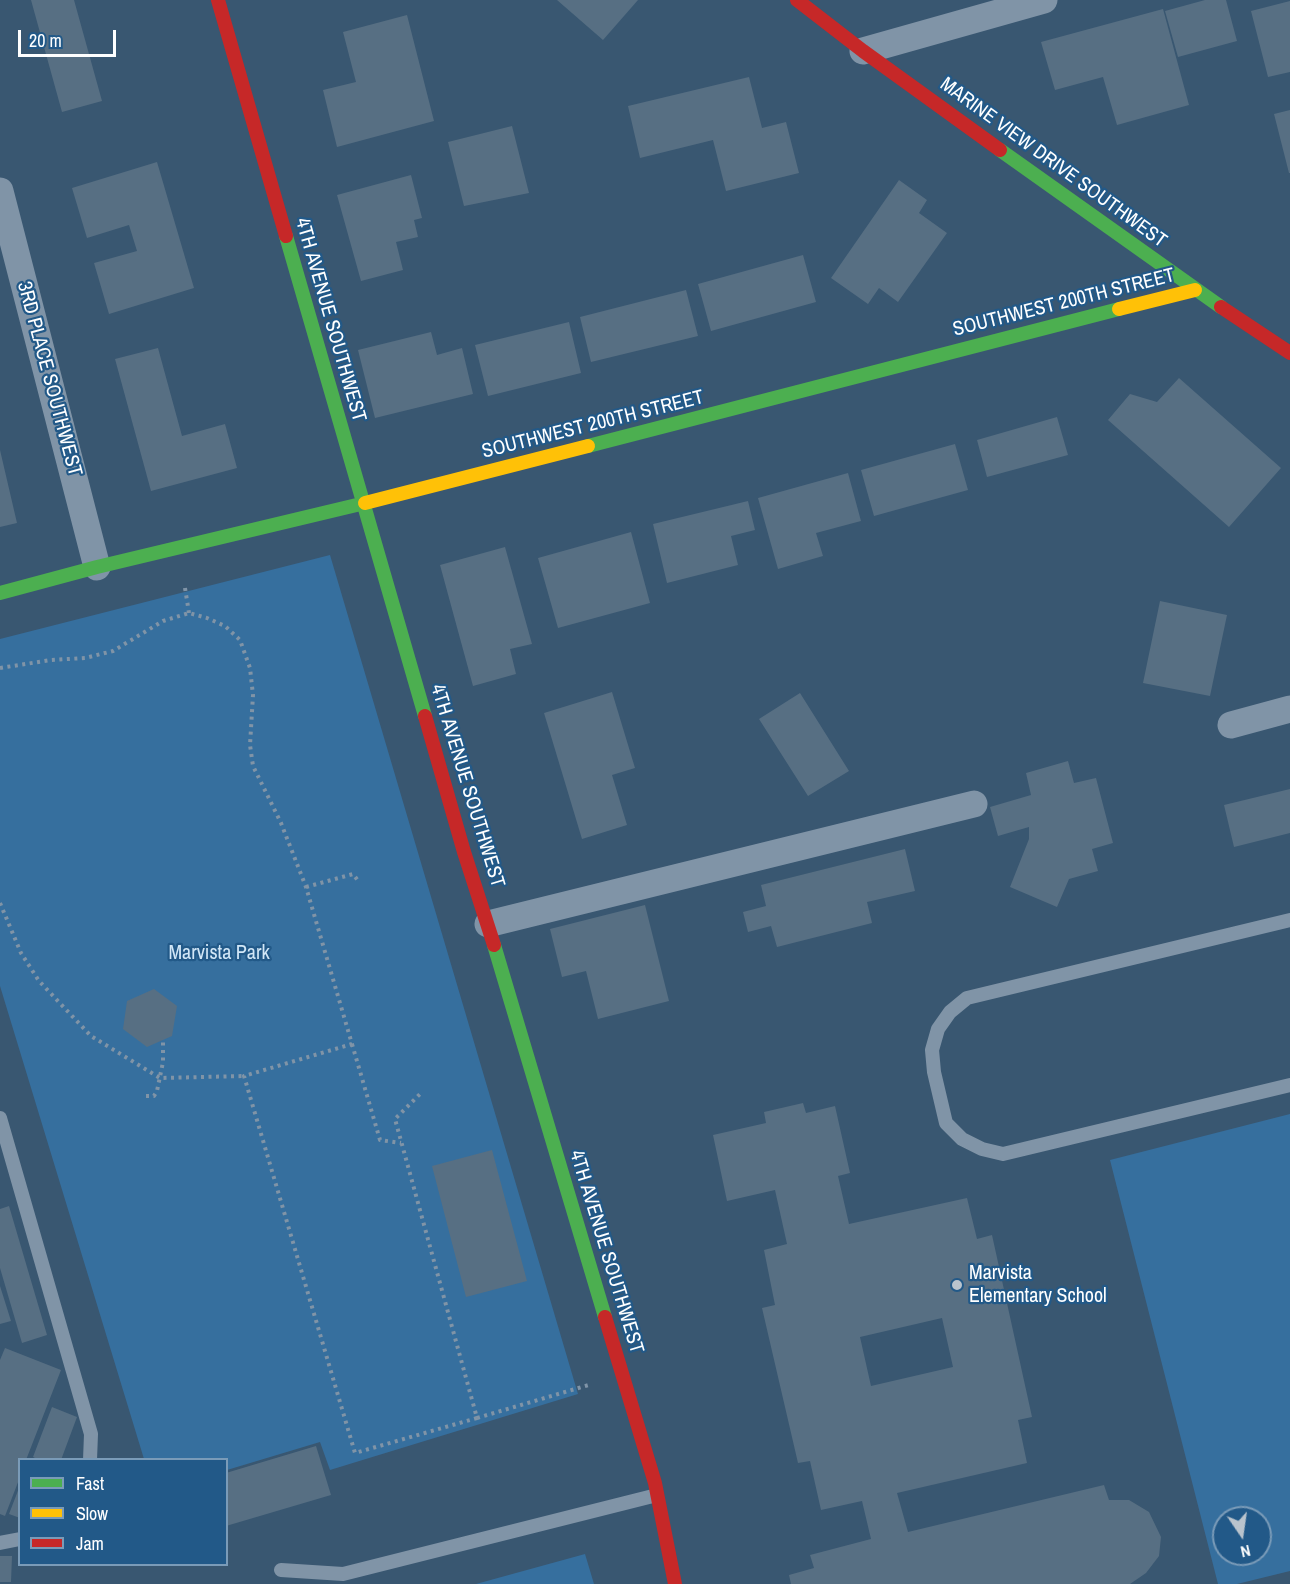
<!DOCTYPE html>
<html>
<head>
<meta charset="utf-8">
<style>
  body { margin:0 }
  #map { position:relative; width:1290px; height:1584px; overflow:hidden; background:#395771; font-family:"Archivo Narrow",sans-serif }
  canvas { display:block }
  .legend { position:absolute; left:18px; top:1458px; width:210px; height:108px; box-sizing:border-box; background:#225988; border:2px solid #7a9bb8; margin:0; padding:8px 10px; list-style:none; font-size:18px; color:#fff }
  .legend li { display:flex; align-items:center; gap:12px; height:30px }
  .legend b { width:30px; border:2px solid #7a9bb8 }
  .north { position:absolute; left:1212px; top:1506px; width:60px; height:60px; box-sizing:border-box; background:#225988; border:2px solid #7a9bb8; border-radius:50%; rotate:167deg; font-size:16px; font-weight:700; line-height:24px; text-align:center; color:#fff }
  .north::after { content:''; display:block; margin:auto; width:21px; height:27px; background:#bac4cd; clip-path:polygon(50% 0,100% 100%,50% 72%,0 100%) }
  .scale { position:absolute; left:18px; top:30px; width:98px; height:27px; box-sizing:border-box; border:3px solid #fff; border-top:0; padding-left:8px; font-size:18px; line-height:21px; white-space:nowrap; color:#fff; -webkit-text-stroke:4px #225988; paint-order:stroke }
</style>
</head>
<body>
<div id="map">
<canvas width="1290" height="1584"></canvas>
<ul class="legend">
<li><b style="height:8px;background:#4caf50"></b>Fast</li>
<li><b style="height:8px;background:#ffc107"></b>Slow</li>
<li><b style="height:8px;background:#c62828"></b>Jam</li>
</ul>
<div class="north">N</div>
<div class="scale">20 m</div>
</div>
<script>
const ctx = document.querySelector('canvas').getContext('2d');
ctx.lineJoin = 'round';
function fillPath(path, color) {
  ctx.fillStyle = color;
  ctx.fill(path, 'evenodd');
}
function poly(rows) {
  const path = new Path2D();
  for (const r of rows) {
    path.moveTo(r[0], r[1]);
    for (let i = 2; i < r.length; i += 2) path.lineTo(r[i], r[i + 1]);
  }
  return path;
}
function strokePath(path, color, width, dash) {
  ctx.strokeStyle = color;
  ctx.lineWidth = width;
  ctx.lineCap = dash ? 'butt' : 'round';
  ctx.setLineDash(dash || []);
  ctx.stroke(path);
}
function write(font, color, halo, rows, align = 'center') {
  ctx.font = font + ' "Archivo Narrow",sans-serif';
  ctx.lineWidth = 4.5;
  ctx.setLineDash([]);
  ctx.textBaseline = 'middle';
  ctx.strokeStyle = halo;
  ctx.fillStyle = color;
  for (const [text, x, y, turn = 0] of rows) {
    ctx.save();
    ctx.translate(x, y);
    ctx.rotate((+turn || 0) * Math.PI / 180);
    ctx.textAlign = isNaN(turn) ? turn : align;
    if (halo) ctx.strokeText(text, 0, 0);
    ctx.fillText(text, 0, 0);
    ctx.restore();
  }
}
fillPath(poly([
  [330,555,578,1394,330,1470,320,1442,227,1470,226,1460,144,1459,0,986,0,639],
  [1290,1114,1290,1571,1237,1584,1218,1584,1110,1160],
  [1224,1518,1260,1518,1260,1554,1224,1554],
  [585,1554,594,1584,476,1584]
]), '#366f9e');
fillPath(poly([
  [31,0,74,0,102,101,62,112],
  [557,0,638,0,603,40],
  [1205,0,1226,0,1237,41,1178,57,1165,11],
  [1290,1,1290,72,1268,77,1251,11],
  [1163,9,1189,105,1117,125,1103,77,1055,90,1041,42],
  [407,15,434,121,337,147,323,90,356,82,343,32],
  [749,77,762,128,786,122,799,173,726,191,713,140,640,158,628,106],
  [1290,110,1290,173,1289,173,1274,114],
  [512,126,529,193,464,206,448,142],
  [157,162,194,288,109,314,94,263,137,251,129,225,87,238,72,188],
  [411,175,422,218,414,220,418,237,396,242,403,270,361,281,337,195],
  [899,180,927,200,919,213,947,233,898,302,879,288,868,304,831,278],
  [803,255,816,302,711,331,698,284],
  [686,290,698,336,591,362,580,317],
  [569,322,581,373,488,396,475,345],
  [431,332,437,355,462,348,473,394,375,418,358,350],
  [158,348,182,436,225,424,237,468,151,491,115,359],
  [1179,378,1281,468,1229,527,1108,420,1130,394,1157,402],
  [1057,417,1068,455,987,477,977,440],
  [955,444,968,490,874,516,861,470],
  [0,450,17,523,0,527],
  [848,473,861,521,816,533,823,556,778,569,758,498],
  [748,501,755,530,731,536,738,565,667,583,653,524],
  [631,532,650,603,558,628,538,558],
  [505,547,532,644,510,649,516,674,473,686,440,565],
  [1160,601,1227,615,1210,696,1143,683],
  [612,692,635,768,612,775,627,825,582,839,544,713],
  [800,693,849,771,808,796,759,719],
  [1068,761,1074,783,1096,778,1113,843,1092,849,1098,871,1069,879,1057,907,1010,887,1029,839,1029,827,998,836,990,807,1031,795,1026,773],
  [1290,789,1290,833,1234,847,1224,805],
  [905,849,915,891,867,902,872,923,777,947,771,926,748,932,743,912,766,906,761,885],
  [645,905,669,1001,598,1019,586,971,562,977,550,929],
  [154,989,177,1006,172,1036,147,1047,123,1029,127,1001],
  [803,1103,806,1113,835,1106,850,1173,838,1176,849,1224,967,1198,977,1239,992,1235,1032,1417,1018,1420,1027,1463,897,1493,908,1532,1104,1485,1109,1500,1129,1500,1149,1512,1161,1537,1159,1556,1146,1573,1130,1584,791,1584,789,1575,814,1568,810,1555,871,1539,862,1501,821,1510,810,1461,798,1463,762,1308,775,1305,764,1250,787,1244,775,1190,727,1201,713,1135,766,1123,764,1112],
  [942,1318,953,1367,871,1386,860,1337],
  [492,1150,527,1281,466,1297,432,1166],
  [9,1206,47,1335,22,1343,0,1268,0,1209],
  [0,1286,11,1321,0,1324],
  [5,1348,61,1370,26,1460,20,1460,20,1477,5,1516,0,1514,0,1360],
  [52,1407,77,1417,61,1460,39,1460,33,1457],
  [316,1446,331,1495,226,1526,226,1473],
  [19,1488,20,1488,20,1518,9,1514],
  [0,1556,12,1556,11,1582,0,1582]
]), '#576f83');
strokePath(poly([
  [185,588,189,613],
  [0,668,51,660,85,658,113,651,163,621,189,613,207,618,225,626,240,640,250,668,253,695,250,745,253,766,281,823,306,887,352,1044,244,1076,355,1453,477,1418,395,1119,420,1094],
  [306,887,353,874,359,882],
  [0,903,21,953,39,981,91,1036,160,1078,244,1076],
  [352,1044,380,1140,401,1143],
  [146,1096,154,1096,157,1091,163,1062,163,1040],
  [477,1418,592,1384]
]), '#8094a7', 4, [3, 4.5]);
strokePath(poly([
  [1290,920,967,998,950,1012,938,1029,932,1050,934,1072,946,1123,962,1139,982,1149,1003,1154,1290,1085],
  [0,1118,91,1434,90,1460],
  [0,1543,20,1539],
  [281,1570,343,1574,657,1495]
]), '#8094a7', 14);
strokePath(poly([
  [863,51,1044,0],
  [0,191,97,567],
  [1231,725,1290,709],
  [488,924,974,804]
]), '#8094a7', 27);
strokePath(poly([
  [1000,150,1221,307],
  [286,236,425,716],
  [588,446,1119,309],
  [0,593,97,567,365,503],
  [494,945,605,1317]
]), '#4caf50', 14);
strokePath(poly([
  [1119,309,1195,290],
  [365,503,588,446]
]), '#ffc107', 14);
strokePath(poly([
  [218,0,286,236],
  [797,0,863,51,1000,150],
  [1221,307,1290,353],
  [425,716,464,852,494,945],
  [605,1317,655,1483,675,1584]
]), '#c62828', 14);
for (const [x, y, r, color] of [
  [957,1285,6,"#bac4cd"]
]) {
  const dot = new Path2D();
  dot.arc(x, y, r, 0, 2 * Math.PI);
  ctx.fillStyle = color;
  ctx.fill(dot);
  strokePath(dot, '#225988', 2);
}
write('20px', '#fff', '#225988', [
  ["MARINE VIEW DRIVE SOUTHWEST",1053,163,36],
  ["SOUTHWEST 200TH STREET",1064,303,-14],
  ["4TH AVENUE SOUTHWEST",330,320,74],
  ["3RD PLACE SOUTHWEST",49,379,75],
  ["SOUTHWEST 200TH STREET",593,425,-14],
  ["4TH AVENUE SOUTHWEST",467,786,73],
  ["4TH AVENUE SOUTHWEST",606,1252,73]
]);
write('20px', '#d2e7f7', '#225988', [
  ["Marvista Park",219,954]
]);
write('20px', '#fff', '#225988', [
  ["Marvista",969,1274],
  ["Elementary School",969,1297]
], 'left');
</script>
</body>
</html>
